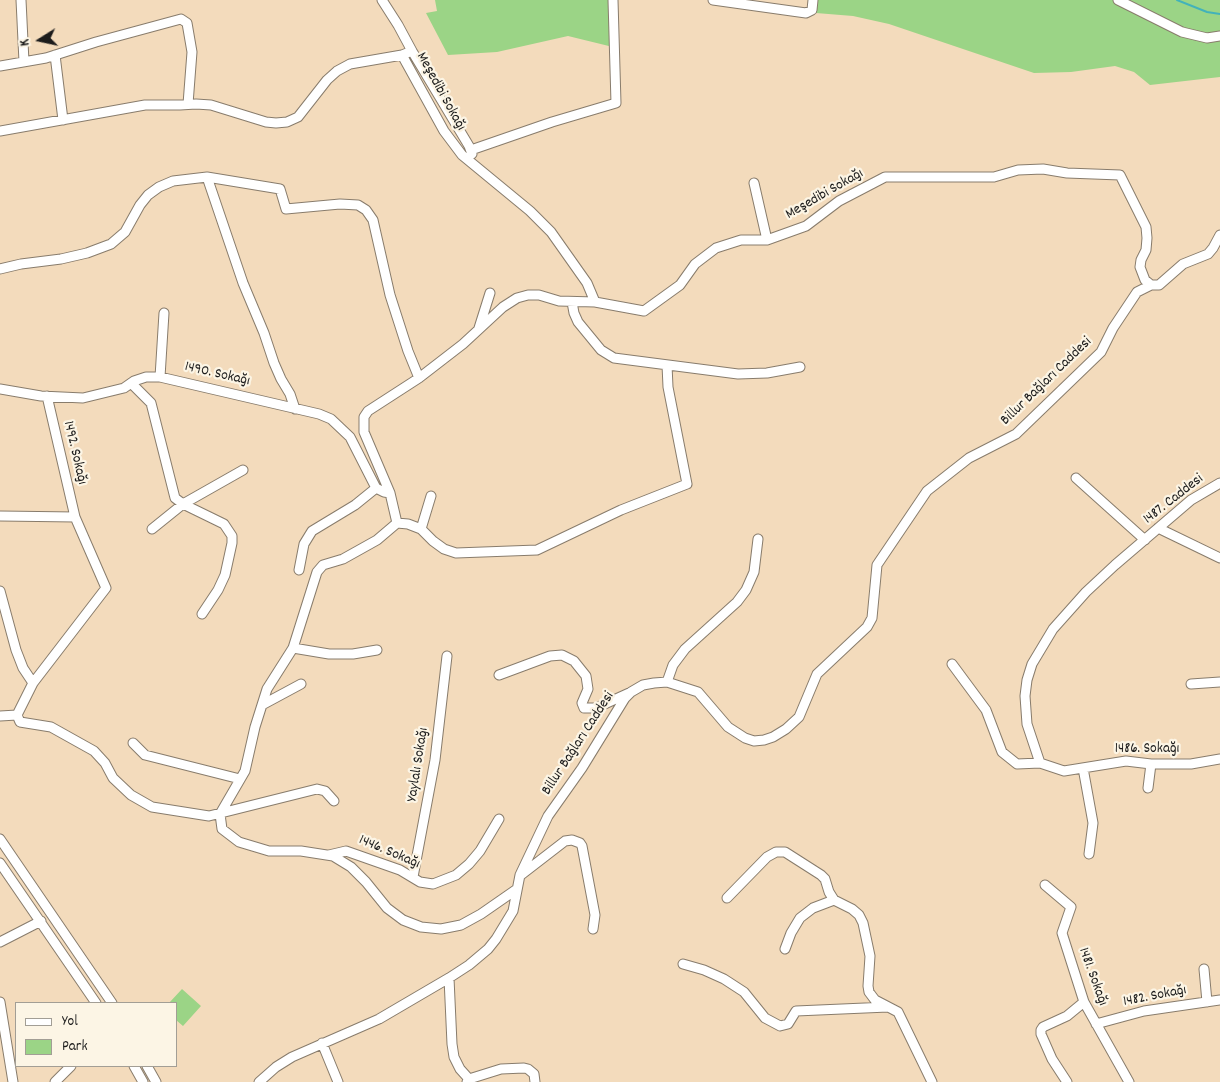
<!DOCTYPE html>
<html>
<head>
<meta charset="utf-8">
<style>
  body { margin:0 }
  #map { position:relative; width:1220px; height:1082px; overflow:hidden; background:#f3dbbc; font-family:Dekko,sans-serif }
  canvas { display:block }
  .legend { position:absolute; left:15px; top:1002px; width:162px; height:65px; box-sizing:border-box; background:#fcf5e5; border:1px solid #a29e95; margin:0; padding:6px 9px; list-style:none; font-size:15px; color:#1c1c1c }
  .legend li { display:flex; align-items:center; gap:10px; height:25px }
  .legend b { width:25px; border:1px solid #a29e95 }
  .north { position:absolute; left:15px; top:15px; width:50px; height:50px; -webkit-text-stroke:4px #fcf5e5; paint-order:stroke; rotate:260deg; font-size:14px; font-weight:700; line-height:20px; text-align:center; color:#1c1c1c }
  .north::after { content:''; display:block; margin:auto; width:18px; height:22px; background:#1c1c1c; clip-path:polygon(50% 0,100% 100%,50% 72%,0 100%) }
</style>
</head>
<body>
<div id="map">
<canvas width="1220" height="1082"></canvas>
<ul class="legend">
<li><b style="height:6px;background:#fff"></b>Yol</li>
<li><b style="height:14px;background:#9bd486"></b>Park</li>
</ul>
<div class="north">K</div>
</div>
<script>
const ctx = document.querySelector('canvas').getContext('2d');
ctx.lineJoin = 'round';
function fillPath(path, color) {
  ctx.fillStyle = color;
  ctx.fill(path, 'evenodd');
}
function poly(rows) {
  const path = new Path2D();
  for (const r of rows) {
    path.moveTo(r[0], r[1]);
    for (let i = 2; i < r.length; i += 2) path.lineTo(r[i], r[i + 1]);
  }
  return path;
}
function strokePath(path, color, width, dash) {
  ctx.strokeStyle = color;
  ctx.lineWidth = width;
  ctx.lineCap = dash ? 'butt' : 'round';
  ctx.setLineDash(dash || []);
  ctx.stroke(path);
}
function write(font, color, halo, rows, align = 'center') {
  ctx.font = font + ' Dekko,sans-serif';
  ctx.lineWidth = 4.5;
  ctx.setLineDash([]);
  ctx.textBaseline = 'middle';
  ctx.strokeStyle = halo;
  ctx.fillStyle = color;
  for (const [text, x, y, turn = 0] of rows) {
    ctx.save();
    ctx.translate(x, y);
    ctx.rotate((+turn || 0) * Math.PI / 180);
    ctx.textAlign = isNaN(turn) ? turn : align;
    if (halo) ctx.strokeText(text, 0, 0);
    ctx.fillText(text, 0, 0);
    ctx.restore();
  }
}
fillPath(poly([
  [435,0,614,0,617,48,568,36,497,52,448,55,426,13,437,11],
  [814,0,1220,0,1220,77,1150,85,1134,72,1115,66,1071,72,1034,73,889,24,853,16,816,13],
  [182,989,201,1006,183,1026,176,1020,176,1003,169,1003]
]), '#9bd486');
strokePath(poly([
  [1177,0,1207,12,1220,14]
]), '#42b2ba', 2);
const minor = poly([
  [21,0,24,62],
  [382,0,398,25,412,51,402,55,444,131,462,155,530,211,551,232,587,283,595,302,644,311,680,285,695,264,716,248,741,240,767,240,806,226,839,201,885,177,994,177,1018,170,1043,169,1067,173,1120,175,1146,227,1147,238,1146,250,1141,260,1140,267,1145,280,1151,285],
  [713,0,806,13,812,10,813,0],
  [1118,0,1182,32,1207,38,1220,36],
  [412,51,469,146,472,154],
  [55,55,63,120],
  [0,66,46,58,96,42,181,19,187,23,192,52,188,104],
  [0,131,145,105,180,105,196,104,211,105,266,122,276,123,287,122,298,117,327,80,337,71,350,64,402,55],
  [471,150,552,122,616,103,613,0],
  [207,177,243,283,264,333,274,363,281,379,290,394,295,409],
  [754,183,767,240],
  [0,269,21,264,61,259,87,253,111,244,125,232,140,205,148,195,159,187,173,181,207,177,280,189,286,209,340,204,358,205,366,210,373,220,390,295,408,351,419,378],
  [572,302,574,313,578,322,601,350,614,358,738,374,767,373,800,367],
  [479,328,490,293],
  [160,377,164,313],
  [131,383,151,403,175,498,183,504,224,524,232,536,232,543,225,575,218,590,202,614],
  [0,389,41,396,83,398,124,388,134,381,146,377,160,377,319,414,331,419,350,437,376,488,384,492,390,493],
  [1076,478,1145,540],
  [0,516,75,517],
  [397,523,377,540,343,559,323,565,317,572,293,648,267,689,255,727,245,771,220,814,222,829,239,842,269,851,301,851,333,856,351,867,366,882,387,908,403,920,421,927,441,929,461,925,481,914,517,889],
  [397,523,408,524,421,529,433,541,444,549,456,553,537,550,621,510,687,484,668,387,667,365],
  [397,523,390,493,364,432,364,417,368,411,419,378,463,344,503,307,517,298,528,295,539,295,559,301,595,302],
  [1158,528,1220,558],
  [152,529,183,504,243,470],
  [421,529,431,496],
  [299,570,304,544,312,531,355,505,376,488],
  [0,591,16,650,23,668,33,683],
  [293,648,329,654,353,654,377,650],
  [952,664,986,710,1002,752,1017,764,1040,763,1064,771,1126,761,1151,764,1191,764,1220,759],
  [499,675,550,656,562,655,574,661,586,676,588,689,582,703,584,708,596,708,629,693],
  [667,682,673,665,685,649,737,602,746,590,754,572,758,539],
  [1191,684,1220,682],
  [262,705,301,684],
  [17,715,33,683,106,588,75,517,47,396],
  [0,716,17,715,20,722,51,727,94,751,105,763,113,778,131,795,152,807,209,816,317,789,325,791,334,801],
  [133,743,145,755,240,779],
  [1040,763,1027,724,1025,696,1027,680,1032,664,1053,629,1086,592,1115,565,1191,500,1220,483],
  [1083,768,1093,823,1089,854],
  [1148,788,1151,764],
  [0,839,112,1003],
  [329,855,346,851,400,870,420,882,433,884,456,875,469,864,480,851,499,819],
  [0,863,96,1003],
  [521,875,565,841,572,840,580,843,582,846,595,915,593,929],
  [413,877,435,760,447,656],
  [1045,885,1071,907,1062,933,1084,1002,1129,1082],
  [727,898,767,857,776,852,785,852,821,875,825,879,829,892,834,900,852,909,859,915,863,923,870,956,868,986,869,992,875,1000,898,1012,932,1082],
  [0,942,41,921],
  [785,949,791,933,800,918,813,908,834,900],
  [683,964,704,970,724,979,744,992,765,1018,780,1026,788,1024,796,1011,888,1007],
  [1204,969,1207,1002],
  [449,978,452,1044,454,1057,460,1069,469,1079],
  [0,1002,13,1082],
  [1096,1024,1144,1011,1220,1000],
  [322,1043,338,1082],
  [134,1066,143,1082],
  [147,1066,156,1082],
  [55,1082,71,1066],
  [259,1082,276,1067,292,1057,379,1019,449,978,469,965,488,949,496,939,513,911,520,875,548,816,582,768,625,698,631,692,643,685,654,683,667,682,698,692,728,727,745,738,754,741,764,740,773,737,786,729,799,717,817,674,867,627,872,618,877,565,927,491,969,458,1016,434,1101,352,1113,328,1137,292,1151,285,1159,285,1183,264,1208,254,1213,248,1220,235],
  [467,1082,469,1079,501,1069,524,1068,528,1069,534,1074,535,1082],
  [1067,1082,1052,1059,1041,1034,1041,1030,1043,1027,1067,1016,1084,1002]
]);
strokePath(minor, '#887c6c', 11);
strokePath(minor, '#fff', 9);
write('15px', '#1c1c1c', '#fcf5e5', [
  ["Meşedibi Sokağı",440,92,61],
  ["Meşedibi Sokağı",825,195,-30],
  ["1490. Sokağı",217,375,13],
  ["Billur Bağları Caddesi",1047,382,-44],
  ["1492. Sokağı",74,453,77],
  ["1487. Caddesi",1174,500,-38],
  ["Billur Bağları Caddesi",579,744,-57],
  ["1486. Sokağı",1147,750],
  ["Yaylalı Sokağı",419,765,-81],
  ["1446. Sokağı",389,853,23],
  ["1481. Sokağı",1092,977,70],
  ["1482. Sokağı",1155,997,-11]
]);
</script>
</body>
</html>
